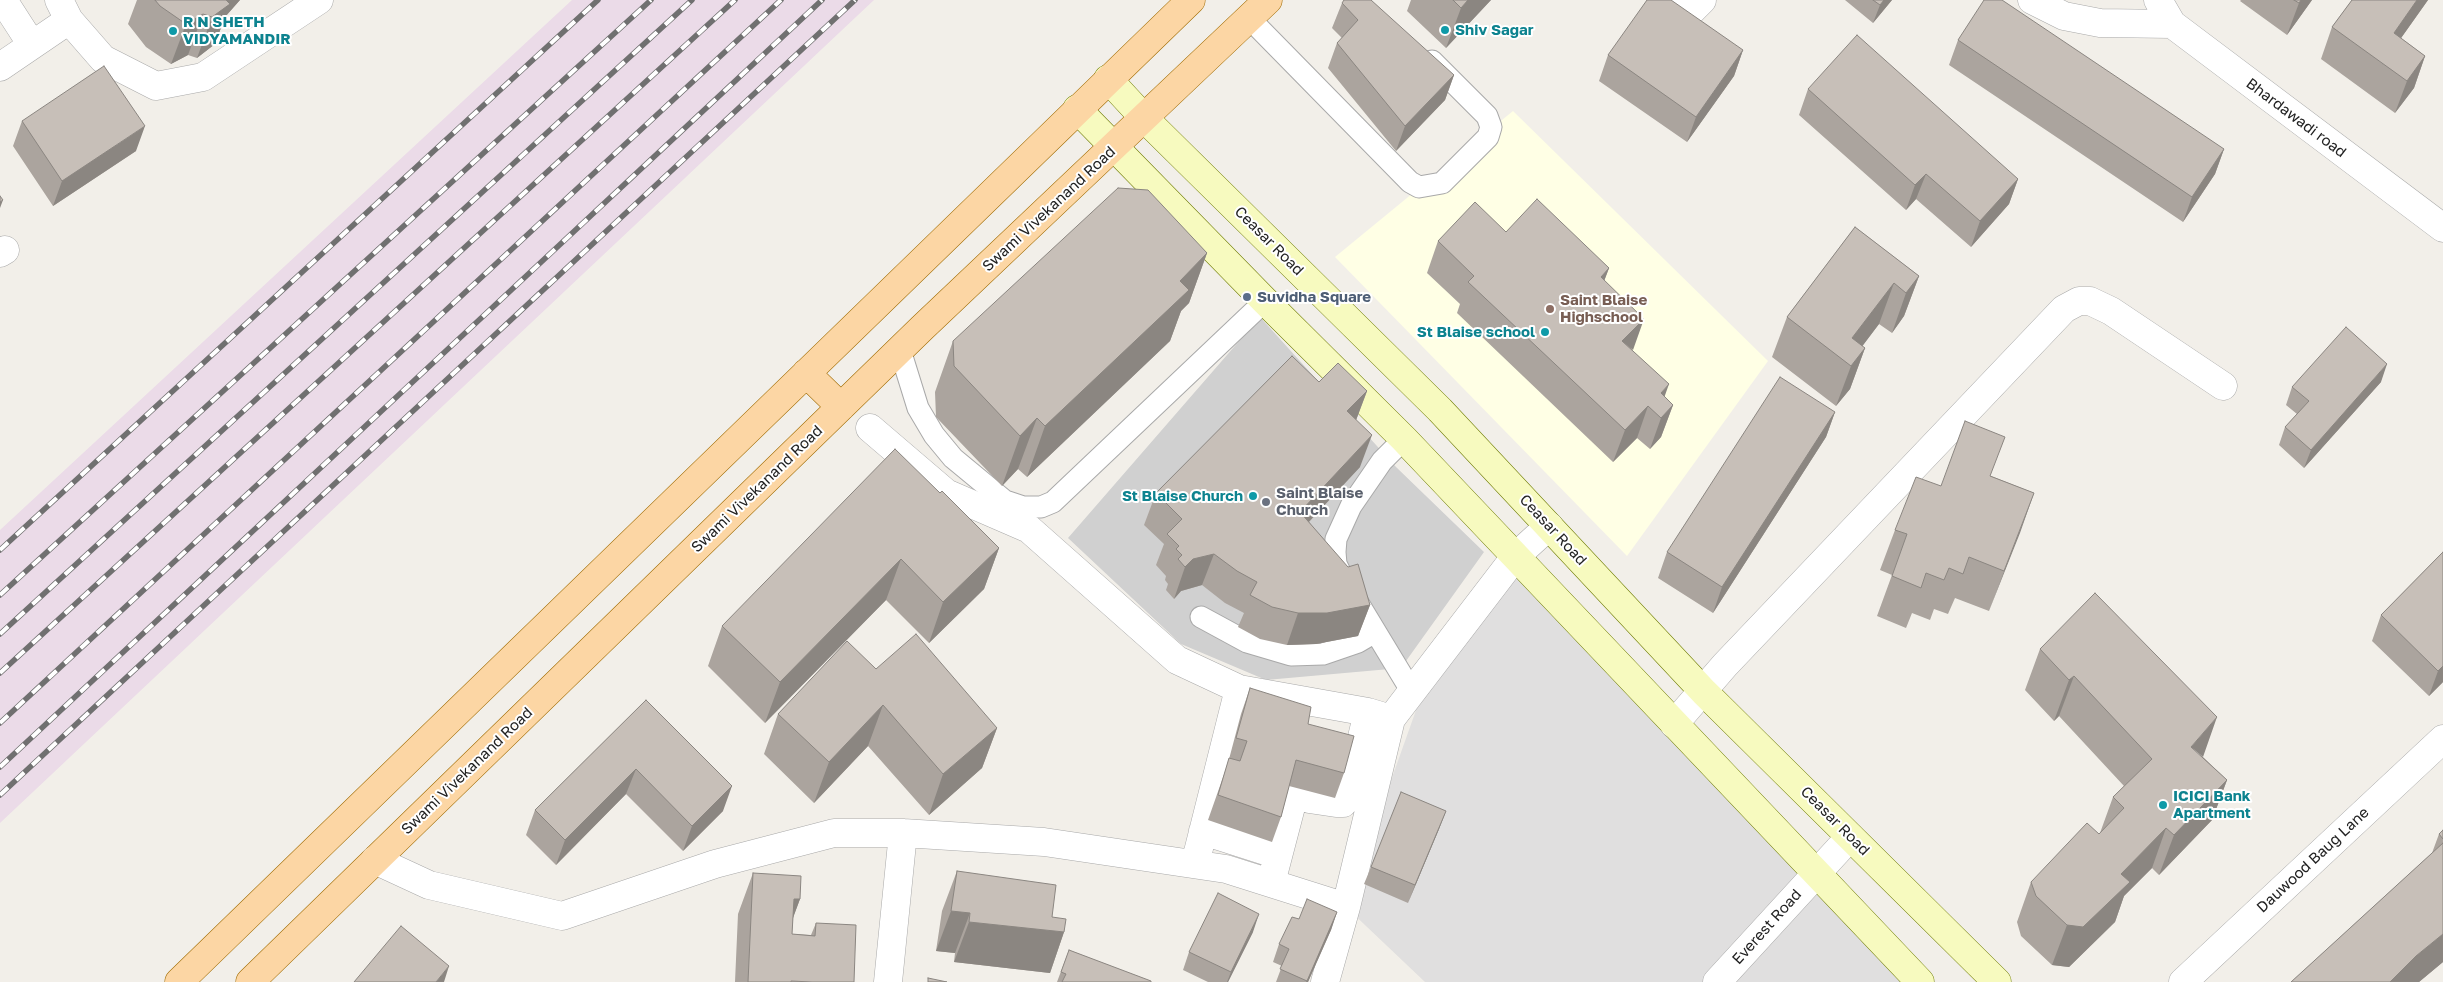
<!DOCTYPE html>
<html>
<head>
<meta charset="utf-8">
<style>
  body { margin:0 }
  canvas { display:block; background:#f2efe9 }
</style>
</head>
<body>
<canvas width="2443" height="982"></canvas>
<script>
const ctx = document.querySelector('canvas').getContext('2d');
ctx.lineJoin = 'round';
function fillPath(path, color) {
  ctx.fillStyle = color;
  ctx.fill(path, 'evenodd');
}
function poly(rows) {
  const path = new Path2D();
  for (const r of rows) {
    path.moveTo(r[0], r[1]);
    for (let i = 2; i < r.length; i += 2) path.lineTo(r[i], r[i + 1]);
  }
  return path;
}
function strokePath(path, color, width, dash) {
  ctx.strokeStyle = color;
  ctx.lineWidth = width;
  ctx.lineCap = dash ? 'butt' : 'round';
  ctx.setLineDash(dash || []);
  ctx.stroke(path);
}
function write(font, color, halo, rows, align = 'center') {
  ctx.font = font + ' "Golos Text",sans-serif';
  ctx.lineWidth = 4;
  ctx.setLineDash([]);
  ctx.textBaseline = 'middle';
  ctx.strokeStyle = halo;
  ctx.fillStyle = color;
  for (const [text, x, y, turn = 0] of rows) {
    ctx.save();
    ctx.translate(x, y);
    ctx.rotate((+turn || 0) * Math.PI / 180);
    ctx.textAlign = isNaN(turn) ? turn : align;
    if (halo) ctx.strokeText(text, 0, 0);
    ctx.fillText(text, 0, 0);
    ctx.restore();
  }
}
fillPath(poly([
  [1514,567,1914,982,1425,982,1346,907,1420,699]
]), '#e0dfdf');
fillPath(poly([
  [572,0,874,0,0,823,0,530]
]), '#ebdbe8');
fillPath(poly([
  [1513,111,1768,361,1627,556,1335,257]
]), '#ffffe5');
fillPath(poly([
  [1260,317,1396,467,1484,552,1401,668,1266,680,1181,644,1068,538]
]), '#d0d0d0');
const service = poly([
  [1249,18,1410,182,1419,187,1442,183,1488,137,1491,127,1487,116,1432,61],
  [900,350,918,408,934,435,953,458,1005,501,1023,507,1041,507,1053,502,1265,301],
  [1404,439,1382,461,1351,506,1336,539,1335,552,1336,564,1343,578,1412,692],
  [1201,617,1247,642,1291,655,1323,654,1358,642,1375,632]
]);
const minor = poly([
  [3,0,32,45],
  [59,0,69,20,103,59,156,86,203,77,319,0],
  [1666,0,1676,9,1690,12,1702,0],
  [2032,0,2064,16,2100,23,2172,24],
  [2158,0,2172,24,2443,228],
  [0,67,69,20],
  [0,253,5,250],
  [870,428,946,493,1029,529,1177,660,1239,689,1368,712,1391,719],
  [1674,724,1725,665,2064,309,2079,301,2090,301,2111,311,2223,386],
  [1309,799,1336,803,1343,803,1348,796,1368,712],
  [1203,831,1278,855],
  [375,860,429,885,562,916,715,864,834,833,903,833,1044,842,1226,869,1346,907],
  [1195,864,1239,689],
  [1271,883,1293,799],
  [888,982,903,833],
  [1325,982,1346,907,1391,719,1515,557,1549,526],
  [1717,982,1850,837]
]);
const tertiary = poly([
  [2183,982,2443,739]
]);
const secondary = poly([
  [1108,79,1145,119,1440,410,1704,692,1997,982],
  [1077,109,1265,301,1404,439,1920,982]
]);
const primary = poly([
  [806,373,841,407],
  [179,982,1191,0],
  [250,982,922,328,1268,0]
]);
strokePath(service, '#a9a9a9', 23);
strokePath(minor, '#a9a9a9', 29);
strokePath(tertiary, '#a9a9a9', 29);
strokePath(secondary, '#707d05', 29);
strokePath(primary, '#a06b00', 29);
strokePath(service, '#fff', 21);
strokePath(minor, '#fff', 28);
strokePath(tertiary, '#fff', 28);
strokePath(secondary, '#f7fabf', 28);
strokePath(primary, '#fcd6a4', 28);
const rail = poly([
  [0,550,598,0],
  [0,595,651,0],
  [0,634,692,0],
  [0,673,735,0],
  [0,723,781,0],
  [0,767,822,0],
  [0,795,855,0]
]);
strokePath(rail, '#707070', 5.5);
strokePath(rail, '#fff', 4, [11]);
fillPath(poly([
  [137,0,240,0,225,17,215,44,197,58,188,55,171,64,146,47,128,24],
  [1411,0,1491,0,1446,48,1407,11],
  [1845,0,1892,0,1873,23],
  [2241,0,2312,0,2287,35,2240,1],
  [2352,0,2428,0,2401,38,2425,56,2414,88,2395,113,2321,59,2332,27],
  [1342,3,1454,75,1445,100,1396,151,1328,68,1337,43,1342,38,1332,28],
  [1958,40,2224,149,2215,174,2183,222,1949,65],
  [1743,50,1734,76,1687,142,1599,81,1608,55],
  [1808,89,2018,179,2009,204,1971,247,1916,199,1906,210,1799,115],
  [22,121,136,151,53,206,13,146],
  [1855,227,1919,276,1904,316,1892,333,1879,324,1862,346,1865,348,1850,389,1836,406,1772,357,1787,317],
  [1506,232,1609,268,1604,281,1632,350,1664,397,1673,405,1661,437,1650,449,1637,438,1613,462,1457,313,1460,304,1427,273,1438,241],
  [1207,253,1189,303,1181,311,1170,341,1027,477,1018,469,1002,486,936,417,935,392,953,341],
  [1319,382,1367,391,1356,420,1360,467,1309,522,1370,605,1358,636,1316,644,1287,645,1260,639,1238,627,1244,613,1225,603,1202,585,1181,591,1174,599,1166,590,1168,584,1165,580,1166,576,1156,565,1164,544,1144,525,1156,493],
  [2381,382,2304,468,2279,445,2285,427,2297,414,2286,405,2292,387],
  [1835,412,1826,437,1713,613,1658,578,1667,552],
  [1991,476,2034,493,1989,611,1955,598,1948,614,1934,609,1930,620,1912,613,1906,628,1877,616,1892,575,1880,570,1895,530,1941,486],
  [940,493,999,548,984,589,929,643,886,600,765,723,708,666,722,626],
  [2443,552,2443,682,2429,696,2372,641,2381,615],
  [2040,649,2203,757,2227,780,2212,820,2159,875,2152,868,2124,896,2115,922,2069,967,2052,965,2021,936,2017,922,2031,882,2100,833,2113,797,2124,786,2059,716,2054,721,2025,690],
  [876,669,997,728,982,768,929,815,868,746,814,803,764,754,778,714],
  [1250,688,1308,724,1344,773,1335,798,1289,786,1281,817,1272,842,1208,820,1228,763,1241,714],
  [646,700,723,811,683,851,626,794,556,865,526,835,535,810],
  [1446,811,1439,829,1408,903,1364,884,1371,867],
  [2443,830,2443,962,2419,982,2291,982,2432,853,2439,834],
  [957,871,1064,932,1050,973,954,962,955,953,936,951,942,911],
  [753,873,800,899,793,917,792,934,811,935,816,923,854,982,735,982,738,914],
  [1337,912,1331,930,1308,982,1276,982,1282,966,1273,962,1279,944,1299,919],
  [1253,932,1228,982,1208,982,1183,970,1189,952],
  [1069,950,1151,982,1057,982]
]), '#aba49e');
fillPath(poly([
  [221,0,240,0,225,17,215,44,197,58,212,17],
  [1468,0,1491,0,1446,48,1461,8],
  [1884,0,1892,0,1873,23,1880,5],
  [2301,0,2312,0,2287,35,2299,3],
  [2417,0,2428,0,2382,65,2394,33],
  [203,14,188,55,171,64,186,24],
  [1743,50,1734,76,1687,142,1696,117],
  [2425,56,2414,88,2395,113,2407,81],
  [1454,75,1445,100,1396,151,1405,126],
  [145,126,136,151,53,206,62,181],
  [2224,149,2215,174,2183,222,2192,197],
  [1926,174,1916,199,1906,210,1915,185],
  [2018,179,2009,204,1971,247,1980,221],
  [3,200,0,208,0,202],
  [1207,253,1189,303,1181,311,1170,341,1027,477,1045,426,1180,281],
  [1609,268,1597,300,1601,277],
  [1919,276,1904,316,1892,333,1906,293],
  [1894,283,1879,324,1849,364,1852,338],
  [1644,319,1633,350,1622,341],
  [1865,348,1850,389,1836,406,1851,366],
  [2387,364,2381,382,2304,468,2311,450],
  [1669,384,1658,415,1661,393],
  [1367,391,1355,423,1347,411],
  [1673,405,1661,437,1650,449,1661,418],
  [1648,406,1637,438,1613,462,1625,430],
  [1835,412,1826,437,1713,613,1722,587],
  [1037,418,1018,469,1002,486,1020,436],
  [1372,435,1360,467,1288,544,1300,512],
  [2034,493,2020,533,1989,611,2004,571],
  [999,548,984,589,929,643,943,602],
  [1214,554,1202,585,1181,591,1174,599,1185,567,1193,559],
  [901,559,886,600,765,723,780,682],
  [1370,605,1358,636,1316,644,1287,645,1298,613],
  [2443,666,2443,682,2429,696,2438,671],
  [2074,676,2059,716,2054,721,2069,680],
  [883,705,868,746,814,803,829,762],
  [2217,717,2203,757,2191,747],
  [997,728,982,768,929,815,943,774],
  [636,769,626,794,556,865,565,840],
  [2227,780,2212,820,2159,875,2174,835],
  [732,786,723,811,683,851,692,826],
  [1446,811,1439,829,1408,903,1415,885],
  [2166,828,2152,868,2124,896,2115,922,2069,967,2052,965,2067,925,2121,874],
  [794,899,800,899,785,940],
  [951,911,970,913,955,953,936,951],
  [1337,912,1331,930,1308,982,1306,982],
  [1259,914,1253,932,1228,982,1227,982,1231,972],
  [969,922,1064,932,1050,973,954,962],
  [2443,934,2443,962,2419,982,2390,982,2416,956],
  [449,966,444,982,436,982]
]), '#8b8681');
const building = poly([
  [155,0,226,0,230,4,212,17,203,14,186,24,160,6,155,0],
  [1344,0,1371,0,1454,75,1405,126,1337,43,1358,20,1342,3,1344,0],
  [1453,0,1468,0,1461,8,1453,0],
  [1647,0,1671,0,1743,50,1696,117,1608,55,1647,0],
  [1873,0,1884,0,1880,5,1873,0],
  [1984,0,2002,0,2224,149,2192,197,1958,40,1984,0],
  [2294,0,2301,0,2299,3,2294,0],
  [2352,0,2417,0,2394,33,2425,56,2407,81,2332,27,2352,0],
  [1857,35,2018,179,1980,221,1926,174,1915,185,1808,89,1857,35],
  [104,66,145,126,62,181,22,121,104,66],
  [1118,188,1148,190,1207,253,1180,281,1189,290,1045,426,1037,418,1020,436,954,366,953,341,1118,188],
  [0,196,3,200,0,202,0,196],
  [1537,199,1609,268,1601,277,1644,319,1622,341,1669,384,1661,393,1673,405,1661,418,1648,406,1625,430,1468,282,1474,276,1438,241,1475,202,1506,232,1537,199],
  [1855,227,1919,276,1906,293,1894,283,1852,338,1865,348,1851,366,1787,317,1855,227],
  [2346,327,2387,364,2311,450,2285,427,2309,401,2292,387,2346,327],
  [1292,356,1319,382,1338,363,1367,391,1347,411,1372,435,1300,512,1348,567,1358,564,1370,605,1327,613,1298,613,1272,607,1250,595,1257,582,1237,571,1214,554,1193,559,1185,567,1178,559,1182,555,1176,549,1179,546,1167,534,1182,519,1156,493,1292,356],
  [1780,377,1835,412,1722,587,1667,552,1780,377],
  [1965,421,2005,437,1990,476,2034,493,2004,571,1969,557,1963,574,1949,568,1944,580,1926,573,1921,588,1892,576,1907,534,1895,530,1916,477,1941,486,1965,421],
  [895,449,940,493,942,491,999,548,943,602,901,559,780,682,722,626,895,449],
  [2443,552,2443,666,2438,671,2381,615,2443,552],
  [2095,593,2217,717,2191,747,2227,780,2174,835,2166,828,2121,874,2130,882,2083,927,2067,925,2036,896,2031,882,2087,823,2099,834,2124,808,2113,797,2152,759,2074,676,2069,680,2040,649,2095,593],
  [916,634,997,728,943,774,883,705,829,762,778,714,847,641,876,669,916,634],
  [1250,688,1311,707,1308,724,1354,736,1344,773,1296,760,1281,817,1218,795,1229,758,1240,761,1247,741,1236,738,1250,688],
  [646,700,732,786,692,826,636,769,565,840,535,810,646,700],
  [1401,792,1446,811,1415,885,1371,867,1401,792],
  [2443,830,2443,839,2439,834,2443,830],
  [2443,843,2443,934,2416,956,2390,982,2291,982,2443,843],
  [957,871,1056,885,1052,917,1066,919,1064,932,969,922,970,913,951,911,957,871],
  [753,873,801,876,800,899,794,899,792,934,815,936,816,923,856,925,854,982,812,982,791,981,791,982,748,982,753,873],
  [1218,893,1259,914,1231,972,1189,952,1218,893],
  [1307,899,1337,912,1307,981,1280,969,1289,949,1279,944,1292,917,1299,919,1307,899],
  [401,926,449,966,436,982,354,982,401,926],
  [1069,950,1151,981,1151,982,1062,982,1066,974,1061,972,1069,950],
  [928,978,947,982,928,982,928,978]
]);
fillPath(building, '#c7bfb8');
strokePath(building, '#8b8681', 1);
for (const [x, y, r, color] of [
  [1445,30,5,"#0f9aa8"],
  [173,31,5,"#0f9aa8"],
  [1247,297,5,"#5c6f8a"],
  [1550,309,5,"#8d6e63"],
  [1545,332,5,"#0f9aa8"],
  [1253,496,5,"#0f9aa8"],
  [1266,502,5,"#6b7280"],
  [2163,805,5,"#0f9aa8"]
]) {
  const dot = new Path2D();
  dot.arc(x, y, r, 0, 2 * Math.PI);
  ctx.fillStyle = color;
  ctx.fill(dot);
  strokePath(dot, '#fff', 2);
}
write('bold 15px', '#0d838f', '#fff', [
  ["R N SHETH",183,22],
  ["VIDYAMANDIR",183,39],
  ["Shiv Sagar",1455,30],
  ["St Blaise school",1535,332,"right"],
  ["St Blaise Church",1243,496,"right"],
  ["ICICI Bank",2173,796],
  ["Apartment",2173,813]
], 'left');
write('15px', '#222', '#fff', [
  ["Bhardawadi road",2296,118,37],
  ["Swami Vivekanand Road",1049,209,-43],
  ["Ceasar Road",1269,241,45],
  ["Swami Vivekanand Road",757,489,-44],
  ["Ceasar Road",1553,530,47],
  ["Swami Vivekanand Road",467,771,-44],
  ["Ceasar Road",1835,821,45],
  ["Dauwood Baug Lane",2313,860,-43],
  ["Everest Road",1767,927,-48]
]);
write('bold 15px', '#4e5e75', '#fff', [
  ["Suvidha Square",1257,297]
], 'left');
write('bold 15px', '#785e54', '#fff', [
  ["Saint Blaise",1560,300],
  ["Highschool",1560,317]
], 'left');
write('bold 15px', '#5b616d', '#fff', [
  ["Saint Blaise",1276,493],
  ["Church",1276,510]
], 'left');
</script>
</body>
</html>
